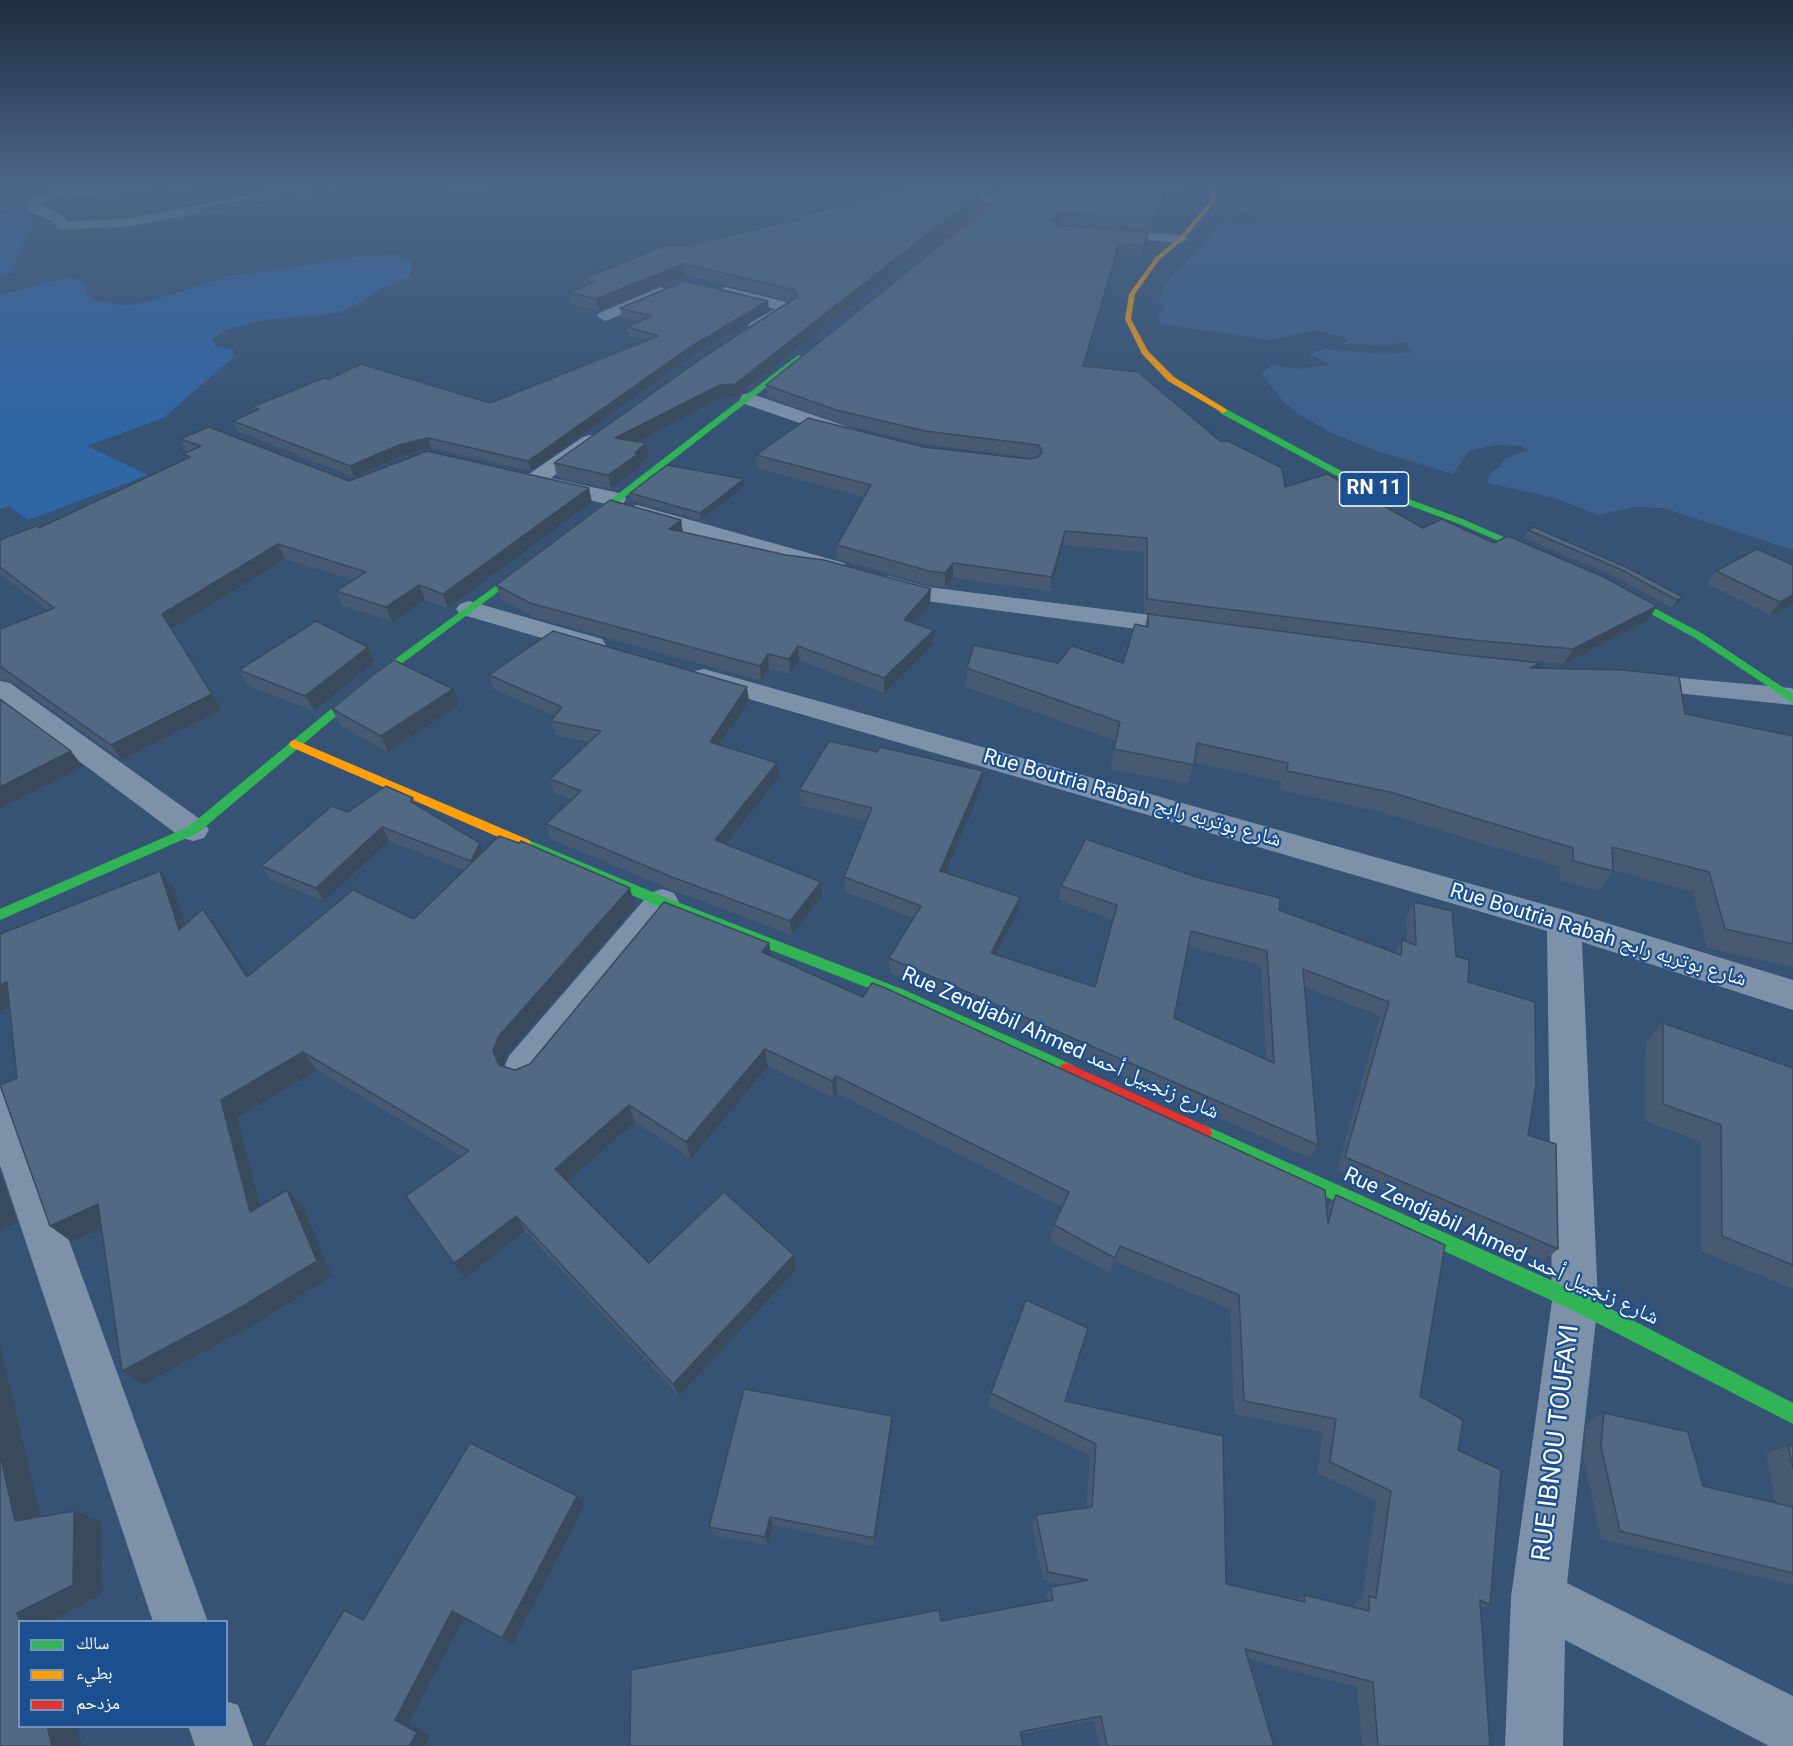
<!DOCTYPE html>
<html>
<head>
<meta charset="utf-8">
<style>
  body { margin:0 }
  #map { position:relative; width:1793px; height:1746px; overflow:hidden; background:#365274; font-family:Roboto,"Noto Naskh Arabic",sans-serif }
  canvas { display:block }
  .legend { position:absolute; left:18px; top:1620px; width:210px; height:108px; box-sizing:border-box; background:#1b4f8f; border:2px solid #7695bc; margin:0; padding:8px 10px; list-style:none; font-size:18px; color:#fff }
  .legend li { display:flex; align-items:center; gap:12px; height:30px }
  .legend b { width:30px; border:2px solid #7695bc }
</style>
</head>
<body>
<div id="map">
<canvas width="1793" height="1746"></canvas>
<ul class="legend">
<li><b style="height:8px;background:#30b455"></b>سالك</li>
<li><b style="height:8px;background:#ff9f0a"></b>بطيء</li>
<li><b style="height:8px;background:#e5322d"></b>مزدحم</li>
</ul>
</div>
<script>
const ctx = document.querySelector('canvas').getContext('2d');
ctx.lineJoin = 'round';
function fillPath(path, color) {
  ctx.fillStyle = color;
  ctx.fill(path, 'evenodd');
}
function poly(rows) {
  const path = new Path2D();
  for (const r of rows) {
    path.moveTo(r[0], r[1]);
    for (let i = 2; i < r.length; i += 2) path.lineTo(r[i], r[i + 1]);
  }
  return path;
}
function strokePath(path, color, width, dash) {
  ctx.strokeStyle = color;
  ctx.lineWidth = width;
  ctx.lineCap = dash ? 'butt' : 'round';
  ctx.setLineDash(dash || []);
  ctx.stroke(path);
}
function write(font, color, halo, rows, align = 'center') {
  ctx.font = font + ' Roboto,"Noto Naskh Arabic",sans-serif';
  ctx.lineWidth = 4.5;
  ctx.setLineDash([]);
  ctx.textBaseline = 'middle';
  ctx.strokeStyle = halo;
  ctx.fillStyle = color;
  for (const [text, x, y, turn = 0] of rows) {
    ctx.save();
    ctx.translate(x, y);
    ctx.rotate((+turn || 0) * Math.PI / 180);
    ctx.textAlign = isNaN(turn) ? turn : align;
    if (halo) ctx.strokeText(text, 0, 0);
    ctx.fillText(text, 0, 0);
    ctx.restore();
  }
}
fillPath(poly([
  [0,214,29,218,33,228,21,247,11,273,0,274],
  [398,255,411,261,412,270,409,278,382,288,357,304,338,313,263,320,225,330,212,340,216,346,233,350,234,357,163,418,87,446,148,475,28,520,9,506,0,509,0,295,65,278,80,280,86,285,86,291,92,300,123,305,139,304,233,275,274,271,362,256]
]), '#2f66a5');
fillPath(poly([
  [1276,187,1793,187,1793,550,1663,508,1636,507,1598,515,1555,498,1487,483,1490,473,1500,467,1504,459,1528,450,1520,446,1495,445,1469,451,1453,474,1377,451,1335,435,1297,413,1284,402,1261,373,1272,365,1299,369,1331,364,1309,354,1324,349,1385,354,1410,352,1414,349,1408,348,1407,342,1388,345,1343,344,1348,341,1343,337,1316,330,1273,340,1161,324,1158,313,1165,313,1164,305,1158,304,1165,285,1224,221,1244,226,1275,226,1270,222,1260,219,1257,215,1234,211,1237,199,1278,200,1282,193]
]), '#3b618d');
fillPath(poly([
  [46,187,88,189,153,187,147,191,88,197,64,195,39,204,64,216,67,222,132,218,291,187,312,192,313,195,307,199,291,195,132,226,62,230,57,229,53,221,32,213,24,203,51,191,46,187],
  [939,187,958,187,999,198,1000,201,994,205,941,190,939,187],
  [1102,229,1181,235,1188,239,1181,243,1097,236,1095,233,1102,229],
  [661,287,669,292,667,295,611,319,605,321,597,316,599,313,661,287],
  [725,287,795,304,797,307,762,331,750,331,748,327,750,323,775,309,719,295,717,292,725,287],
  [749,393,854,429,857,433,854,437,847,439,840,437,742,403,740,399,742,395,749,393],
  [590,435,597,437,600,441,597,445,551,478,623,494,626,499,623,504,615,506,540,489,539,486,526,486,523,481,526,476,583,437,590,435],
  [637,505,844,563,848,568,844,573,836,575,629,517,626,512,629,507,637,505],
  [888,576,928,587,1190,620,1199,623,1203,628,1199,633,1190,636,926,601,879,588,876,583,879,578,888,576],
  [469,601,602,639,606,645,602,651,593,653,460,614,456,609,460,604,469,601],
  [704,669,1564,910,1793,980,1793,1010,1582,942,1598,1301,1567,1583,1793,1696,1793,1746,1769,1746,1565,1640,1563,1746,1505,1746,1511,1597,1552,1301,1547,931,694,683,690,677,694,671,704,669],
  [1637,674,1791,688,1793,689,1793,705,1627,688,1623,682,1627,676,1637,674],
  [0,681,10,683,204,822,209,830,204,838,193,841,182,838,0,702,0,681],
  [662,889,674,893,679,902,674,911,537,1080,523,1085,509,1080,504,1068,509,1056,650,893,662,889],
  [0,1088,14,1094,20,1106,208,1622,153,1622,0,1165,0,1088],
  [226,1701,238,1705,253,1746,195,1746,188,1726,226,1726,226,1701]
]), '#7d92a8');
fillPath(poly([
  [798,355,805,357,581,531,575,531,575,527,798,355],
  [1220,409,1226,409,1358,480,1465,520,1549,557,1541,559,1459,524,1352,484,1220,413,1220,409],
  [534,558,539,561,537,563,373,685,198,833,0,920,0,909,188,827,365,681,534,558],
  [1615,587,1703,634,1793,694,1793,703,1695,638,1611,592,1610,590,1615,587],
  [524,838,667,898,902,989,1073,1065,1075,1070,1073,1075,1067,1077,1061,1075,892,997,657,906,519,846,517,843,524,838],
  [1204,1125,1582,1294,1793,1403,1793,1424,1568,1308,1198,1138,1196,1133,1198,1128,1204,1125]
]), '#30b455');
fillPath(poly([
  [1211,187,1216,187,1216,201,1183,240,1160,259,1135,294,1131,319,1148,351,1174,377,1226,409,1227,411,1223,413,1168,381,1142,354,1125,319,1129,294,1156,257,1179,238,1210,201,1211,187],
  [295,740,529,840,531,843,524,848,519,846,291,747,289,744,291,741,295,740]
]), '#ff9f0a');
fillPath(poly([
  [1002,187,1006,187,1007,193,946,244,942,244,942,242,1002,192,1002,187],
  [1067,1063,1210,1128,1212,1133,1210,1138,1204,1141,1198,1138,1061,1075,1059,1070,1061,1065,1067,1063]
]), '#e5322d');
fillPath(poly([
  [298,187,351,187,351,189,314,192],
  [429,187,487,187,489,195],
  [966,187,996,187,991,194],
  [1010,187,1184,187,1184,189,1168,189,1152,231,1060,224,1058,225,1149,232,1147,243,1142,257,1118,254,1085,366,1220,441,1285,487,1423,528,1494,543,1657,606,1648,620,1564,664,1455,654,1144,613,1144,552,1063,545,1050,591,953,578,945,587,928,585,838,559,837,545,864,497,757,468,756,455,924,447,1030,459,1033,458,924,444,837,423,767,397,766,385,984,210],
  [980,193,980,203,737,396,722,398,636,441,646,443,649,456,640,464,640,467,611,489,557,477,554,463,791,301,685,275,598,311,571,304,569,292,585,286,583,279,683,246,798,219,798,216],
  [298,195,300,200,271,201,269,196],
  [254,204,245,213,203,214,201,209],
  [768,301,769,310,692,356,531,471,431,448,402,455,354,477,237,431,233,421,254,411,252,407,329,379,490,403,646,341,628,336,627,327,639,322,622,317,620,308],
  [180,439,349,481,592,502,448,608,425,600,392,622,343,606,336,591,353,580,285,559,171,628,221,710,122,760,11,681,0,679,0,629,48,610,0,574,0,540,39,528,186,459,183,454,187,453],
  [744,479,745,486,701,520,631,500,630,493],
  [681,520,683,532,930,604,913,623,933,645,884,693,799,660,790,674,769,669,761,681,534,617,501,599,496,585],
  [1528,530,1683,597,1678,604,1672,608,1616,577,1524,538],
  [1716,571,1793,604,1770,615,1707,584],
  [1148,614,1464,655,1541,663,1538,668,1685,714,1793,736,1793,967,1707,948,1693,892,1613,870,1613,871,1599,891,1560,880,1560,867,1381,812,1280,790,1281,782,1194,762,1188,784,1110,769,1116,741,966,687,967,668,1058,663,1123,663,1145,626],
  [368,647,375,662,314,711,248,686,239,670],
  [489,675,749,701,720,745,777,763,779,777,726,844,821,882,822,896,792,935,675,891,551,839,546,824,572,800,554,793,550,779,589,742,555,735,551,721,555,716,494,689],
  [459,705,388,752,340,725,332,709],
  [982,786,945,872,1020,897,1018,912,996,954,1095,987,1113,920,1059,900,1061,886,1279,910,1395,953,1402,940,1407,942,1406,917,1414,902,1456,956,1468,982,1528,1135,1558,1249,1544,1261,1337,1170,1380,1016,1305,987,1318,1145,1310,1158,890,973,889,958,914,918,845,892,844,877,867,822,801,805,799,790],
  [1188,946,1261,965,1266,1059,1174,1018],
  [413,798,416,805,480,843,484,851,635,907,507,1055,503,1066,515,1070,530,1064,769,943,771,957,1327,1208,1336,1195,1420,1396,1458,1450,1490,1605,1480,1609,1490,1746,1362,1746,1357,1687,1248,1659,1274,1746,1099,1746,1094,1721,1021,1734,941,1621,1047,1601,1046,1595,1051,1587,1064,1585,1043,1580,1032,1525,1036,1515,1086,1508,1090,1456,988,1406,991,1393,1065,1401,1226,1584,1296,1600,1304,1595,1354,1608,1354,1604,1362,1599,1376,1501,1317,1473,1323,1432,1234,1414,1230,1309,1114,1261,1110,1273,1050,1241,1054,1225,1062,1207,837,1093,834,1098,768,1066,691,1159,635,1122,568,1182,649,1263,796,1270,679,1396,525,1231,466,1278,461,1156,317,1070,237,1118,260,1206,303,1206,332,1276,256,1324,144,1384,101,1228,72,1242,50,1226,17,1078,10,1007,0,1011,0,934,175,890,186,924,203,909,217,927,248,976,414,919,464,870,389,841,324,901,271,880,261,866,348,812],
  [1663,1023,1793,1068,1793,1289,1701,1251,1701,1142,1645,1121,1646,1041],
  [1604,1413,1703,1486,1776,1503,1766,1454,1788,1445,1793,1446,1793,1586,1793,1585,1601,1539,1583,1456,1587,1424],
  [892,1426,874,1546,773,1525,768,1545,714,1535,709,1527]
]), '#475a72');
fillPath(poly([
  [209,187,280,187,168,209,162,196],
  [313,187,351,187,351,189,314,192],
  [992,187,996,187,991,194],
  [1167,187,1169,187,1168,189,1152,231,1154,220],
  [980,193,980,203,737,396,722,398,618,451,615,438],
  [252,199,254,204,245,213,243,208],
  [1061,214,1060,224,1051,229,1052,219],
  [1149,232,1147,243,1142,257,1143,246],
  [1119,244,1118,254,1081,378,1083,366],
  [683,264,685,275,598,311,596,299],
  [768,301,769,310,692,356,531,471,528,461,690,347],
  [428,438,431,448,402,455,354,477,350,466,399,445],
  [646,443,649,456,640,464,640,467,611,489,608,475],
  [744,479,745,486,701,520,700,513],
  [589,488,592,502,448,608,443,594],
  [681,520,683,534,669,529],
  [1065,531,1063,545,1050,591,1052,577],
  [278,544,285,559,171,629,162,614],
  [953,563,953,578,945,587,945,573],
  [419,585,425,600,392,622,386,607],
  [931,589,930,604,904,635,904,620],
  [1793,595,1793,604,1770,615,1780,602],
  [1683,597,1678,604,1672,608,1677,600],
  [1657,606,1648,620,1564,664,1573,649],
  [934,630,933,645,884,693,884,678],
  [798,646,799,660,790,674,789,659],
  [368,647,375,662,314,711,305,696],
  [768,654,769,669,761,681,760,666],
  [1541,663,1531,682,1530,668],
  [747,687,749,701,712,756,710,742],
  [453,689,459,705,388,752,381,736],
  [212,694,221,710,122,760,111,745],
  [71,751,83,767,0,809,0,787],
  [777,763,779,777,718,854,715,840],
  [983,771,982,786,940,886,940,871],
  [382,827,389,841,324,901,316,888],
  [480,843,486,857,477,875,471,861],
  [160,871,175,890,193,948,179,930],
  [821,882,822,896,792,935,790,921],
  [630,888,635,907,507,1055,502,1069,493,1051,498,1037],
  [1020,897,1018,912,989,967,991,953],
  [203,909,217,927,261,995,247,977],
  [769,943,772,961,762,952],
  [7,982,26,1000,0,1011,0,985],
  [765,1049,768,1066,691,1159,686,1142],
  [303,1052,317,1070,237,1118,266,1228,250,1212,221,1100],
  [836,1076,837,1093,834,1098,832,1081],
  [629,1105,635,1122,564,1185,555,1169],
  [0,1172,17,1222,0,1231],
  [287,1190,303,1206,332,1276,256,1324,144,1384,122,1371],
  [98,1204,118,1220,72,1242,50,1226],
  [516,1216,525,1231,466,1278,454,1263],
  [794,1255,796,1270,679,1396,673,1384],
  [0,1345,44,1531,15,1521,0,1454],
  [892,1416,892,1426,874,1546,874,1538],
  [577,1496,585,1504,513,1644,502,1638],
  [74,1511,101,1521,102,1594,48,1622,20,1622,17,1613],
  [770,1517,773,1525,768,1545,765,1537],
  [452,1611,464,1617,409,1723,430,1735,425,1746,409,1746,395,1720],
  [47,1726,77,1726,82,1746,52,1746]
]), '#394a5c');
const building = poly([
  [167,187,209,187,162,196,167,187],
  [912,187,956,187,980,193,735,384,720,385,615,438,646,443,635,453,638,454,608,475,554,463,705,356,798,296,795,290,683,264,596,299,569,292,594,282,583,279,666,245,683,246,804,218,798,216,912,187],
  [1010,187,1167,187,1154,220,1061,214,1052,219,1056,225,1149,232,1143,246,1119,244,1083,366,1138,372,1220,441,1228,441,1282,468,1285,487,1327,474,1423,528,1442,519,1494,543,1508,536,1604,577,1657,606,1573,649,1462,639,1147,599,1147,538,1065,531,1052,577,953,563,945,573,929,571,837,545,871,485,756,455,808,418,924,447,1030,459,1038,457,1042,452,1039,445,925,431,836,410,766,385,984,210,1010,187],
  [289,192,298,195,269,196,289,192],
  [252,199,243,208,201,209,252,199],
  [685,281,768,301,690,347,528,461,428,438,399,445,350,466,233,421,259,409,252,407,324,378,329,379,361,364,490,403,658,336,627,327,652,316,620,308,685,281],
  [209,427,349,481,427,451,589,488,443,594,419,585,386,607,336,591,366,572,278,544,162,614,212,694,111,745,0,666,0,629,54,608,0,567,0,540,36,526,39,528,190,457,183,454,201,446,180,439,209,427],
  [667,465,744,479,700,513,630,493,667,465],
  [610,500,681,520,669,529,786,555,824,560,931,589,904,620,934,630,884,678,798,646,789,659,768,654,760,666,530,603,496,585,610,500],
  [1534,527,1630,569,1683,597,1677,600,1620,569,1528,530,1534,527],
  [1757,549,1793,565,1793,595,1780,602,1716,571,1757,549],
  [1148,614,1464,655,1541,663,1530,668,1623,670,1679,676,1685,714,1793,736,1793,944,1725,929,1709,872,1612,847,1613,871,1573,861,1573,848,1390,792,1287,771,1288,763,1197,743,1194,765,1114,749,1120,722,967,668,974,645,1058,663,1072,646,1123,663,1135,624,1148,627,1148,614],
  [316,621,368,647,305,696,239,670,316,621],
  [553,631,747,687,710,742,777,763,715,840,821,882,790,921,672,877,546,824,581,791,550,779,601,731,551,721,562,707,489,675,553,631],
  [394,660,453,689,381,736,332,709,373,675,394,660],
  [0,699,71,751,0,787,0,699],
  [829,741,877,752,880,747,983,771,940,871,1020,897,991,953,1095,987,1117,905,1061,886,1086,839,1199,878,1280,898,1279,910,1401,955,1402,940,1416,945,1414,902,1452,911,1456,956,1469,960,1468,982,1535,1002,1536,1085,1528,1135,1556,1144,1558,1249,1345,1157,1389,1002,1303,969,1318,1145,889,958,921,906,844,877,872,808,799,790,829,741],
  [1191,931,1267,951,1274,1063,1174,1018,1191,931],
  [386,786,413,798,410,801,480,843,471,861,382,827,316,888,261,866,332,806,348,812,386,786],
  [499,836,519,843,521,841,630,888,498,1037,493,1051,499,1065,515,1070,530,1064,664,902,769,943,762,952,863,997,872,983,883,987,1325,1190,1328,1223,1336,1195,1445,1245,1420,1396,1463,1420,1458,1450,1501,1470,1490,1605,1480,1600,1490,1746,1378,1746,1373,1682,1245,1649,1274,1746,1107,1746,1101,1716,1020,1732,1023,1746,630,1746,631,1670,939,1610,941,1621,1053,1600,1051,1587,1088,1580,1048,1572,1036,1515,1092,1507,1096,1444,991,1393,1026,1300,1088,1328,1065,1401,1223,1436,1226,1584,1305,1602,1304,1595,1369,1611,1369,1596,1376,1598,1391,1491,1330,1462,1336,1419,1244,1401,1239,1295,1120,1246,1115,1258,1054,1225,1069,1192,836,1076,832,1081,765,1049,686,1142,629,1105,555,1169,649,1263,724,1192,794,1255,673,1384,516,1216,454,1263,406,1196,469,1151,303,1052,221,1100,250,1212,287,1190,317,1261,238,1309,122,1371,98,1204,50,1226,0,1085,17,1078,7,982,0,985,0,934,160,871,179,930,203,909,247,977,353,890,414,919,499,836],
  [1663,1023,1793,1068,1793,1265,1722,1236,1721,1125,1663,1104,1663,1023],
  [744,1389,892,1416,874,1538,770,1517,765,1537,709,1527,744,1389],
  [1604,1413,1688,1432,1703,1486,1793,1507,1793,1573,1620,1531,1601,1447,1604,1413],
  [470,1443,577,1496,502,1638,452,1611,395,1720,417,1732,409,1746,263,1746,344,1610,363,1620,470,1443],
  [1788,1445,1793,1446,1793,1468,1788,1445],
  [0,1454,15,1521,74,1511,73,1585,17,1613,20,1622,20,1726,47,1726,52,1746,0,1746,0,1454]
]);
fillPath(building, '#526984');
strokePath(building, '#394a5c', 1.5);
const sky = ctx.createLinearGradient(0, 0, 0, 431);
sky.addColorStop(0, '#1e2d40');
sky.addColorStop(0.43, '#4c6688');
sky.addColorStop(1, '#4c668800');
ctx.fillStyle = sky;
ctx.fillRect(0, 0, 1793, 431);
for (const [x, y, w] of [
  [1374,489,69]
]) {
  const box = new Path2D();
  box.roundRect(x - w / 2, y - 17, w, 34, 4.5);
  ctx.fillStyle = '#1b4f8f';
  ctx.fill(box);
  strokePath(box, '#fff', 1.5);
}
write('bold 20px', '#fff', null, [
  ["RN 11",1374,489]
]);
write('21px', '#fff', '#1b4f8f', [
  ["Rue Boutria Rabah شارع بوتريه رابح",1132,799,16],
  ["Rue Boutria Rabah شارع بوتريه رابح",1598,936,17],
  ["Rue Zendjabil Ahmed شارع زنجبيل أحمد",1060,1044,24],
  ["Rue Zendjabil Ahmed شارع زنجبيل أحمد",1501,1247,25]
]);
write('26px', '#fff', '#1b4f8f', [
  ["RUE IBNOU TOUFAYI",1557,1443,-83]
]);
</script>
</body>
</html>
